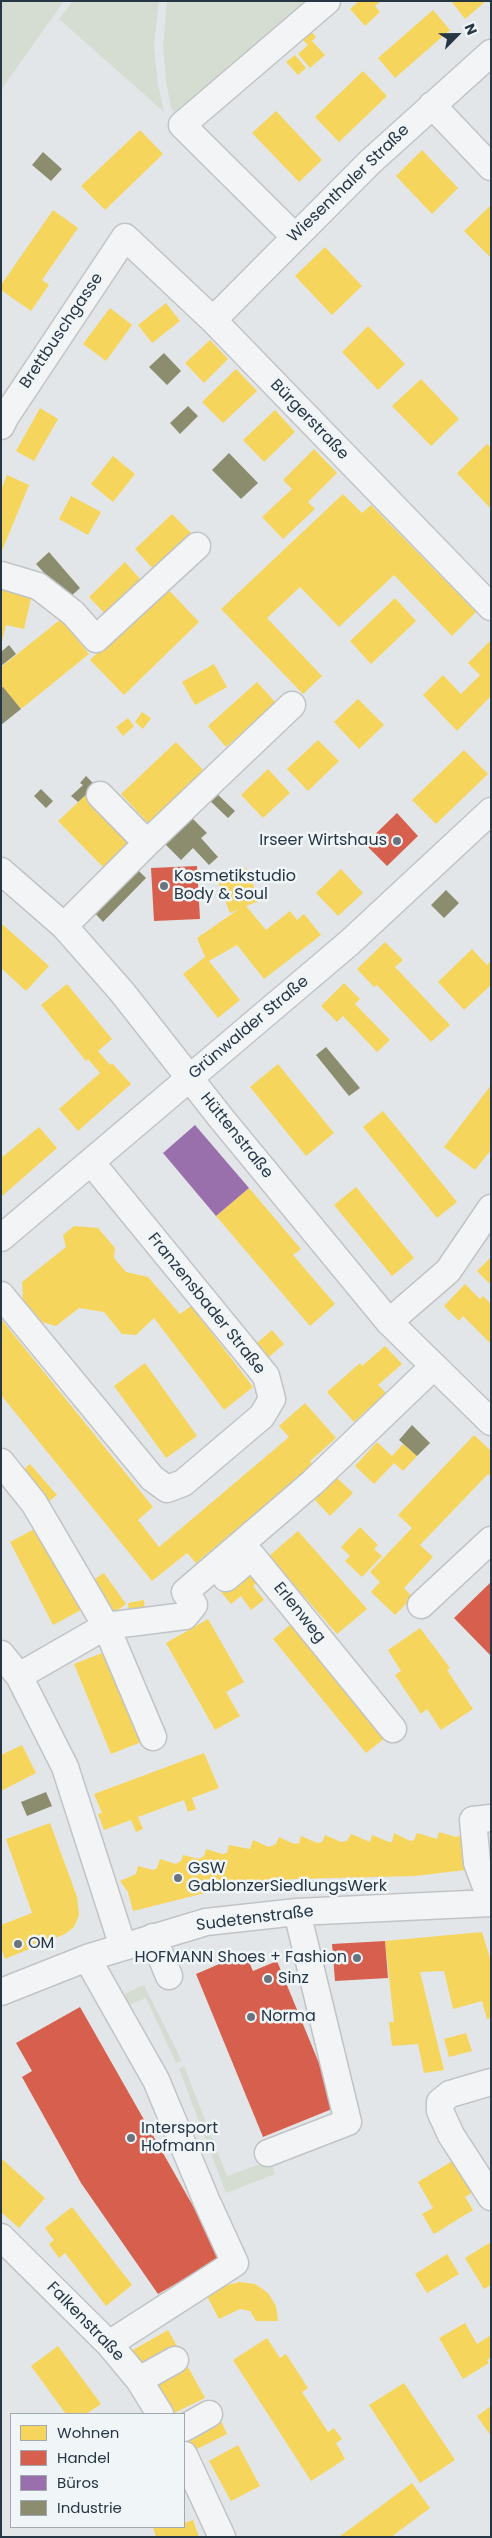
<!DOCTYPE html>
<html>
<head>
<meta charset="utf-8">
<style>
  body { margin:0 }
  #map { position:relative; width:492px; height:2538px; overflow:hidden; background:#e3e6e8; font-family:Poppins,sans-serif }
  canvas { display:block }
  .frame { position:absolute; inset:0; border:2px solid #273645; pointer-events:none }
  .legend { position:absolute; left:10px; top:2413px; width:175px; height:115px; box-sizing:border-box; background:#f0f5f8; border:1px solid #a0a9b0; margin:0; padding:6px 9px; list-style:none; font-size:15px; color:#273645 }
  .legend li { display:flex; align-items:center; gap:10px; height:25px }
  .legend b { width:25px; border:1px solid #a0a9b0 }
  .north { position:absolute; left:432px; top:10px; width:50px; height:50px; -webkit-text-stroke:4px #f0f5f8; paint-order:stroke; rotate:67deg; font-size:14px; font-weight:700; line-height:20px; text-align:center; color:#273645 }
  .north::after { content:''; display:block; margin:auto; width:18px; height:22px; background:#273645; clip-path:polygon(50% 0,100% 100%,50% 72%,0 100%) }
</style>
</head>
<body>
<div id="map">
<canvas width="492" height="2538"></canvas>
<div class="frame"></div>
<ul class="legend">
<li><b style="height:14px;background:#f6d55c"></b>Wohnen</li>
<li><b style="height:14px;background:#d6604d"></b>Handel</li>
<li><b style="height:14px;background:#9970ab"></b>Büros</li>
<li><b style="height:14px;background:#8c8c6e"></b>Industrie</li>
</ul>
<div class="north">N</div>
</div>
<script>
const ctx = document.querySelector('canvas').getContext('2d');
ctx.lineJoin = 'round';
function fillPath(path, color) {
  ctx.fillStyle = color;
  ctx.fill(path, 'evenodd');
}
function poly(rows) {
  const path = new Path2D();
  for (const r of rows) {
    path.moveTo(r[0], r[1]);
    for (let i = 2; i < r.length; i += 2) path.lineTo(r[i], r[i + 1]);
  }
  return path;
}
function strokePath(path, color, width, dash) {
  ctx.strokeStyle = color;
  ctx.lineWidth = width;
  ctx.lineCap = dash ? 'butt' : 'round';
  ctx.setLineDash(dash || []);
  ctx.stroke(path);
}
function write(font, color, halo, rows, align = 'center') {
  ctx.font = font + ' Poppins,sans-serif';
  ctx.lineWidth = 5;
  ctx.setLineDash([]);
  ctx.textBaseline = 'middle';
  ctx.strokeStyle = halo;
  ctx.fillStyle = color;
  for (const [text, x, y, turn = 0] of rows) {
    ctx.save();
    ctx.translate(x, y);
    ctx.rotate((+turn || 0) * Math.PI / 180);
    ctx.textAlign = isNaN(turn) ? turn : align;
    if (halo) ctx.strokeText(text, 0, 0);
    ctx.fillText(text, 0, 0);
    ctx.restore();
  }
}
fillPath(poly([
  [1,1,64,1,1,90],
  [73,1,159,1,154,46,158,84,164,112,59,19],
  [167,1,321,1,182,120,171,108,166,82,163,46],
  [144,1985,182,2061,176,2063,146,1998,128,2006,122,1995],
  [184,2066,227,2176,271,2160,275,2174,226,2193,179,2069]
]), '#d5ddd2');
fillPath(poly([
  [359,1,381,1,375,6,380,12,365,26,350,9],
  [451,1,486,1,465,19],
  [433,10,450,30,395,78,378,58],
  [310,30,316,37,312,41,325,55,310,68,298,54,308,45,301,38],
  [295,55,306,68,298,75,286,62],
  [363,71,387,96,339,142,315,117],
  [276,111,322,160,299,182,252,133],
  [140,130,163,154,105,210,81,186],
  [422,150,458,188,432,214,396,176],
  [491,205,491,258,464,231],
  [53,210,78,228,42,280,49,285,31,311,1,290,1,285],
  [325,247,362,286,332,315,295,276],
  [166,303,180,321,152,343,138,325],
  [110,308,132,325,106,361,83,344],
  [368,326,405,364,378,390,342,352],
  [210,340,228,359,204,383,185,363],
  [236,369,257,391,223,423,202,402],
  [421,379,459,419,431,446,392,406],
  [40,408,58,419,34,461,16,451],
  [275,410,295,432,264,462,243,440],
  [487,444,491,448,491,509,457,473],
  [314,449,337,473,308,502,315,509,283,539,262,517,292,489,283,480],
  [113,456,135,474,113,502,91,484],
  [7,475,29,485,1,553,1,490],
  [343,494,362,513,371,505,476,612,452,636,394,575,339,627,300,587,267,618,322,676,303,694,221,609],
  [71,496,101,512,88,535,59,519],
  [172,514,195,537,157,573,135,549],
  [125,562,142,581,106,615,89,597],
  [166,587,199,622,124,695,90,660],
  [1,588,32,594,24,629,6,625,2,641],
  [395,598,416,621,371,664,350,641],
  [61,619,89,654,21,709,1,685,1,667],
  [491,640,491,696,457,731,423,695,443,675,461,694,480,675,468,663],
  [214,664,227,687,195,705,182,682],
  [257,682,276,703,226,747,208,726],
  [358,699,384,725,359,749,334,722],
  [142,712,151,718,143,729,135,722],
  [128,718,134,726,123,736,116,727],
  [318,740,339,761,308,791,287,769],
  [176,742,204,771,149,824,121,794],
  [464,750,488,774,436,824,412,800],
  [268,769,290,793,263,818,241,795],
  [89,792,136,841,106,870,58,821],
  [247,868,259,901,246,906,266,930,290,911,297,920,304,914,321,935,264,979,237,945,209,961,240,1000,218,1018,183,974,205,957,197,938,239,909,230,913,217,879],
  [341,869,363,893,338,916,316,893],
  [1,923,49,966,26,991,1,968],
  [385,942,403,960,395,967,450,1025,431,1042,377,985,374,987,357,969],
  [472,949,487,965,491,961,491,985,464,1010,438,982],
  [344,983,360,999,355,1004,390,1040,377,1052,343,1016,337,1022,321,1006],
  [67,984,112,1039,98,1051,110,1065,112,1063,131,1084,78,1131,59,1109,100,1073,88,1059,86,1061,41,1005],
  [278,1064,334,1133,306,1156,250,1087],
  [491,1085,491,1150,475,1170,444,1147],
  [383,1111,457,1202,437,1218,363,1127],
  [39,1127,57,1148,1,1197,1,1158],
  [356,1187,414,1258,392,1276,334,1205],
  [249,1188,301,1249,293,1255,335,1304,310,1326,216,1216],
  [74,1226,98,1228,115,1248,114,1258,126,1272,148,1277,180,1314,191,1306,253,1387,224,1410,154,1318,136,1335,122,1334,104,1312,79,1308,56,1326,42,1322,23,1300,22,1282,66,1247,63,1235],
  [491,1257,491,1285,477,1271],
  [465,1284,480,1299,483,1296,491,1304,491,1344,463,1316,459,1321,444,1306],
  [1,1319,153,1507,138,1520,159,1547,289,1437,279,1426,305,1403,336,1438,310,1461,313,1465,196,1563,187,1553,152,1581,1,1395],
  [272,1330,284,1344,269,1357,257,1343],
  [385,1346,402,1364,378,1385,386,1393,354,1422,327,1392,360,1363,362,1366],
  [145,1363,197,1436,166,1458,114,1386],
  [474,1435,491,1451,491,1477,488,1474,420,1545,433,1557,404,1588,413,1597,395,1615,371,1592,380,1582,370,1572,412,1528,398,1515],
  [377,1442,392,1456,403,1444,417,1456,403,1471,394,1463,374,1484,355,1466],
  [30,1464,57,1495,45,1504,19,1474],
  [336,1477,353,1493,330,1516,314,1499],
  [38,1527,81,1610,53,1625,10,1542],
  [360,1527,378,1545,374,1549,382,1556,362,1577,345,1561,350,1556,341,1547],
  [298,1531,367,1609,337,1634,269,1556],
  [249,1570,258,1582,253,1586,264,1600,251,1610,241,1596,231,1604,221,1592],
  [104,1573,126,1604,115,1612,93,1580],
  [144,1600,145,1610,129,1612,128,1603],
  [208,1619,244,1682,226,1692,240,1716,215,1730,166,1643],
  [296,1620,390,1734,366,1753,273,1639],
  [420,1628,450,1668,447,1670,473,1709,441,1730,427,1709,421,1714,395,1675,401,1671,388,1650],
  [107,1651,144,1741,111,1754,74,1664],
  [22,1745,36,1773,1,1791,1,1755],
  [204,1753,219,1788,192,1798,196,1809,188,1812,184,1800,138,1817,143,1829,136,1832,131,1820,104,1830,98,1814,102,1813,94,1794],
  [50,1823,77,1897,79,1915,74,1927,65,1934,5,1959,1,1948,1,1925,32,1913,6,1839],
  [439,1832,456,1837,461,1835,465,1870,415,1876,294,1879,233,1886,133,1911,128,1892,120,1881,136,1874,138,1866,153,1870,157,1868,160,1859,176,1864,181,1861,183,1855,199,1859,204,1856,206,1849,222,1854,227,1853,229,1845,250,1849,253,1840,269,1847,276,1844,279,1837,294,1844,299,1843,301,1836,317,1843,322,1842,325,1835,341,1842,347,1841,351,1834,370,1842,372,1835,389,1842,392,1842,394,1833,410,1841,414,1840,417,1833,437,1839],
  [482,1932,491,1961,491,2018,487,2019,482,2001,453,2009,444,1971,420,1972,444,2070,424,2073,418,2044,392,2046,389,2022,394,2022,385,1941],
  [466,2033,472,2051,449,2057,444,2039],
  [1,2158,45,2198,19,2228,1,2212],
  [454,2160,473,2192,465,2197,473,2210,434,2234,422,2214,433,2208,418,2182],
  [72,2207,132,2285,106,2306,65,2253,59,2258,49,2244,54,2240,45,2228],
  [491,2242,491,2285,484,2289,465,2258],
  [447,2254,459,2274,427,2293,415,2274],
  [240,2282,255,2284,268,2293,276,2306,278,2321,256,2321,250,2311,240,2309,219,2319,207,2296,227,2285],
  [465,2323,477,2344,491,2335,491,2357,487,2360,489,2363,463,2379,439,2338],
  [168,2330,177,2346,142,2366,133,2350],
  [267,2338,280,2358,286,2354,308,2388,302,2392,328,2432,334,2428,342,2439,336,2443,345,2459,311,2481,233,2360],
  [58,2346,101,2404,86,2414,66,2414,31,2366],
  [188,2367,205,2398,172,2414,156,2386],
  [404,2383,455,2460,420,2483,369,2405],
  [491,2406,491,2436,477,2416],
  [221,2421,227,2434,193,2451,187,2439],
  [238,2445,260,2486,231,2501,209,2461],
  [412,2483,430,2508,391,2537,339,2537],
  [193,2520,199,2537,156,2537,153,2527,184,2527,184,2523]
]), '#f6d55c');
fillPath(poly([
  [397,813,418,836,387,866,365,844],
  [197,866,200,919,154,921,151,868],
  [491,1582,491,1656,454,1618],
  [385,1941,388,1978,335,1981,332,1944],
  [245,1953,253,1971,277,1961,337,2107,263,2137,196,1974],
  [80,2007,222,2257,158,2294,81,2183,22,2077,32,2071,16,2043]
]), '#d6604d');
fillPath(poly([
  [195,1125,249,1188,216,1216,163,1153]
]), '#9970ab');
fillPath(poly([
  [43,152,62,169,51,181,32,165],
  [164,353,181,371,167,385,149,367],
  [188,406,198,416,180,434,170,423],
  [229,453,258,483,241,499,212,470],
  [49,552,80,588,68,599,36,564],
  [9,645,16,654,1,666,1,652],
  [3,687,21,709,1,725,1,688],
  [86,776,99,789,89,792,78,802,71,796,83,785,80,783],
  [41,789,53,801,46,808,34,796],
  [214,791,235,811,228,818,207,798],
  [189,815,207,833,201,838,218,857,209,865,193,848,181,860,162,841],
  [135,867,146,878,103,922,92,910],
  [446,890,459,903,444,918,431,905],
  [326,1047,360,1088,349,1096,316,1055],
  [412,1425,430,1443,417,1456,399,1440],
  [46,1792,52,1806,27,1816,21,1802]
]), '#8c8c6e');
const minor = poly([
  [432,105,491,167],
  [295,237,182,125,327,1],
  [213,320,370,162,491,53],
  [1,426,6,416,125,237,213,320,491,607],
  [1,575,38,586,73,613,96,639,197,546],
  [100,795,147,843],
  [1,871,64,926,122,992,221,1118,389,1322,491,1422],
  [64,926,147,843,292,705],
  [1,1238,349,943,491,811],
  [1,1295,152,1478,167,1489,183,1483,262,1416,272,1399,266,1376,91,1162],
  [389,1322,448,1271,491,1208],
  [1,1462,34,1503,106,1626,153,1737],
  [226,1578,252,1556,393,1729],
  [421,1605,491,1540],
  [1,1654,19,1676,65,1767,123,1947],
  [19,1676,106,1626,185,1616,194,1605,185,1592,312,1483,433,1367],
  [491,1818,473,1820,477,1863,491,1900],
  [153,1937,169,1976],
  [87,1958,156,2080,207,2202,235,2263,109,2344],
  [1,1992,87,1958,206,1922,297,1912,491,1903],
  [491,2082,450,2094,440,2102,440,2111,451,2135,491,2197],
  [268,2153,348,2122,297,1912],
  [1,2237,109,2344,139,2380,160,2414],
  [139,2380,175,2360],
  [184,2428,209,2414],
  [184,2455,222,2537]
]);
strokePath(minor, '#c1c4c6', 29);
strokePath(minor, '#f3f4f5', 26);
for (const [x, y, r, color] of [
  [397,841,5,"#69747e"],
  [164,886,5,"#69747e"],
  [178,1878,5,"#69747e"],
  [18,1944,5,"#69747e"],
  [357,1958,5,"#69747e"],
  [268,1979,5,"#69747e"],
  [251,2017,5,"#69747e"],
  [131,2138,5,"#69747e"]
]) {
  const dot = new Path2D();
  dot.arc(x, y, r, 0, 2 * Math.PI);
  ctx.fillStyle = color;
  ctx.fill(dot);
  strokePath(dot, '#f0f5f8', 2);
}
write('16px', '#273645', '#f0f5f8', [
  ["Wiesenthaler Straße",349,184,-44],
  ["Brettbuschgasse",62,331,-56],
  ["Bürgerstraße",309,420,46],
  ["Grünwalder Straße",249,1028,-40],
  ["Hüttenstraße",236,1136,51],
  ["Franzensbader Straße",206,1304,51],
  ["Erlenweg",299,1613,51],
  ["Sudetenstraße",255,1919,-7],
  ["Falkenstraße",85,2322,46]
]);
write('16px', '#273645', '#f0f5f8', [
  ["Irseer Wirtshaus",387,841,"right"],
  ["Kosmetikstudio",174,877],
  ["Body & Soul",174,895],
  ["GSW",188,1869],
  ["GablonzerSiedlungsWerk",188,1887],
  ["OM",28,1944],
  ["HOFMANN Shoes + Fashion",347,1958,"right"],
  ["Sinz",278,1979],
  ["Norma",261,2017],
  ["Intersport",141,2129],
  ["Hofmann",141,2147]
], 'left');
</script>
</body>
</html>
